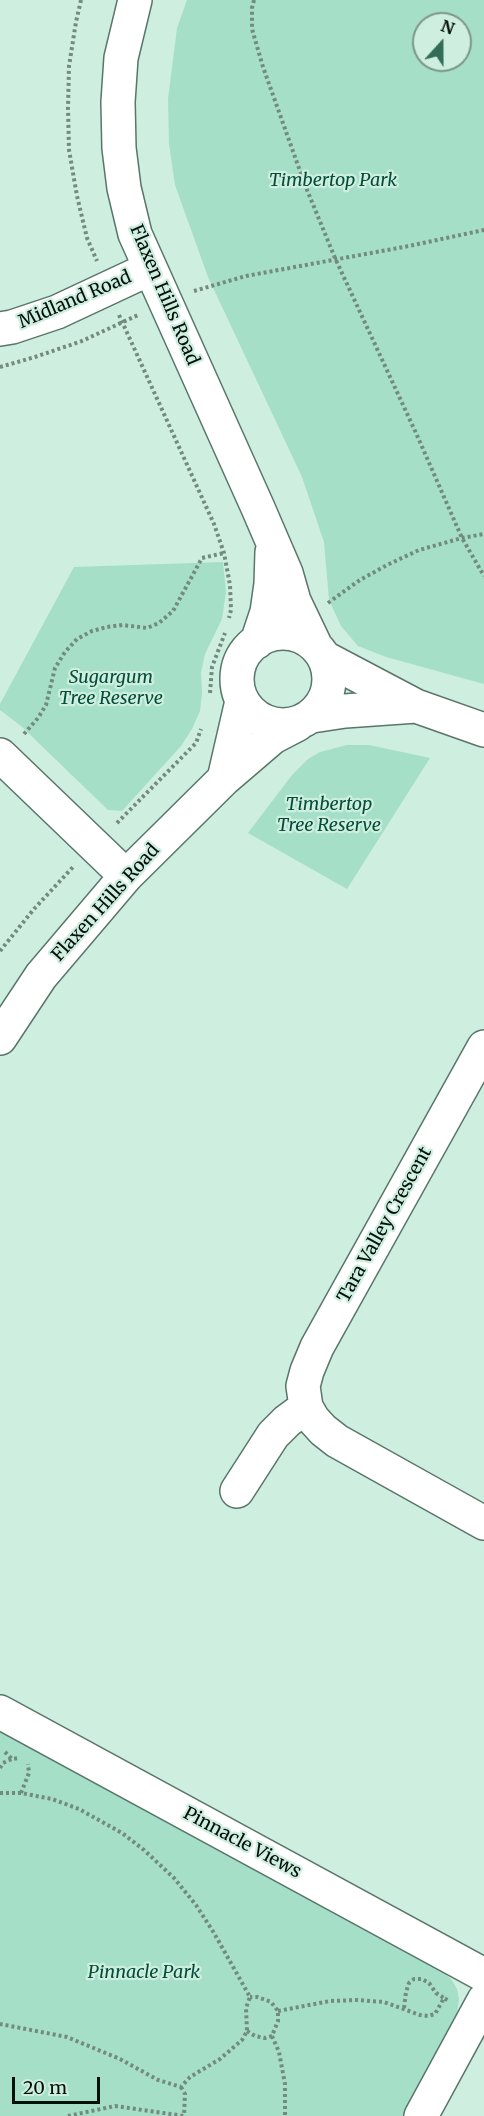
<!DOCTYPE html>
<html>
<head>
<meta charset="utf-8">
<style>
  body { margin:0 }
  #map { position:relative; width:484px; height:2116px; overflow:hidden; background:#ceeee0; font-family:Merriweather,serif }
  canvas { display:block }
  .north { position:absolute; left:412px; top:12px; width:60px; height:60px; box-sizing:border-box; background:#ceeee0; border:2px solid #7e958b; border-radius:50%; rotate:21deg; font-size:16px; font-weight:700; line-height:24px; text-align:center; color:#05100b }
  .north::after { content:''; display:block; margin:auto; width:21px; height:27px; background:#326d58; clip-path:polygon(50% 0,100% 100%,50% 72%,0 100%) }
  .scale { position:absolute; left:12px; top:2077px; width:88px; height:27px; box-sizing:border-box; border:3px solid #05100b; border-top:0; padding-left:8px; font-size:18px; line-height:21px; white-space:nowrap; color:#05100b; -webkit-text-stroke:4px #ceeee0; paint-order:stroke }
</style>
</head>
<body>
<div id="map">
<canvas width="484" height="2116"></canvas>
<div class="north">N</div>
<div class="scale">20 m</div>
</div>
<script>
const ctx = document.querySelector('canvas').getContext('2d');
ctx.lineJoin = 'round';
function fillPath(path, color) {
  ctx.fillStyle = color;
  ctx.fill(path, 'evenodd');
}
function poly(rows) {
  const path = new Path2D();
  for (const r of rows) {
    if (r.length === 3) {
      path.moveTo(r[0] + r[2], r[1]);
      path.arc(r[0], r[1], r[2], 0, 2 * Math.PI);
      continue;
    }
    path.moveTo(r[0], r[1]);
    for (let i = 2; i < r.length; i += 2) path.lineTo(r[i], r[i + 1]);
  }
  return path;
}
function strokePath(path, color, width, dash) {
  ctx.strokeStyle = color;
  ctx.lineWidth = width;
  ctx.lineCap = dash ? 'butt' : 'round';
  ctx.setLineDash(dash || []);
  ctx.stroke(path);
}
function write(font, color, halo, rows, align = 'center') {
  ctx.font = font + ' Merriweather,serif';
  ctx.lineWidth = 4.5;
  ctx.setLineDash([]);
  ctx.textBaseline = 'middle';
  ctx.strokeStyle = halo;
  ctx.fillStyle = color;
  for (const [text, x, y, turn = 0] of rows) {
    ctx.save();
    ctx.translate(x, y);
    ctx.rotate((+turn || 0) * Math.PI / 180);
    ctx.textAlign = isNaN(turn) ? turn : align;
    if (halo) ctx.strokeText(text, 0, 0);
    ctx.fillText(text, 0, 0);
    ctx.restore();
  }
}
fillPath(poly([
  [187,0,484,0,484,684,386,657,358,646,341,626,329,600,324,542,302,477,208,277,175,185,169,144,168,99,177,28],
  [424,24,460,24,460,60,424,60],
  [223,562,226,592,222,619,205,654,201,672,202,693,200,711,192,729,181,746,122,811,108,810,21,726,0,710,0,704,74,567],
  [347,745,369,745,430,758,347,889,248,833,292,775,308,759,320,752],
  [0,1731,441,1970,451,1979,457,1989,459,1999,457,2015,403,2116,0,2116]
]), '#a5dfc7');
const minor = poly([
  [135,0,121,58,118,102,119,148,124,188,135,234,258,508,286,573,294,601,316,647],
  [0,329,12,327,57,312,149,269],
  [283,679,46],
  [257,642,267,612,271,584,272,552],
  [325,658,416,706,484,730],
  [312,716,345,711,416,706],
  [0,755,126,876],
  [224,779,242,701],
  [0,1038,41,976,126,876,224,779,273,737,298,724],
  [484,1047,317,1347,307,1371,303,1386,306,1407,313,1419,323,1430,337,1441,484,1523],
  [237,1491,273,1435,287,1421,306,1407],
  [0,1712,484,1975],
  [421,2116,484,2000]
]);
strokePath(minor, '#59766a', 36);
strokePath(poly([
  [81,0,76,22,69,66,68,108,69,150,77,196,87,238,97,261],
  [254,0,252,8,252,29,263,67,305,185,335,258,416,433,462,538,484,576],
  [194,291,246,276,409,246,484,230],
  [119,315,214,524,224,553,230,585,231,610,229,618],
  [0,367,35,357,82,341,138,315],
  [328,603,360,580,387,565,419,550,462,538,484,534],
  [210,693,212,667,225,633],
  [24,734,38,718,46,705,55,668,65,652,77,639,92,631,107,627,123,625,147,628,159,623,173,611,202,558,224,553],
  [117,823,196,743,201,729],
  [0,951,34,909,73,867],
  [5,1752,12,1759,19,1758],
  [0,1768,3,1763,12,1759],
  [0,1793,21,1793,52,1799,79,1809,122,1833,144,1850,174,1878,196,1905,214,1933,250,1997,246,2008,247,2031,242,2040,220,2059,190,2077,181,2087,158,2080,120,2059,67,2037,0,2024],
  [21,1793,29,1773,28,1764],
  [404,2008,406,1992,409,1983,414,1979,422,1979,429,1983,436,1993,444,1998],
  [278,2011,330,2001,357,2000,384,2002,420,2015,428,2016,435,2014,444,1998,449,2001],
  [247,2031,255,2036,265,2038,272,2036,278,2021,278,2011,271,2002,257,1997,250,1997],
  [272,2036,279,2052,285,2084,285,2116],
  [181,2087,185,2094,184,2116],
  [68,2116,115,2106,184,2116]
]), '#738a80', 4, [3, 3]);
strokePath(minor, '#fff', 33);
write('italic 18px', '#034d39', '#ceeee0', [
  ["Timbertop Park",333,181],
  ["Sugargum",111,678],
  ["Tree Reserve",111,699],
  ["Timbertop",329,805],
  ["Tree Reserve",329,826],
  ["Pinnacle Park",144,1973]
]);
write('18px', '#05100b', '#ceeee0', [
  ["Flaxen Hills Road",164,295,67],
  ["Midland Road",75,300,-23],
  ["Flaxen Hills Road",106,903,-48],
  ["Tara Valley Crescent",385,1225,-61],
  ["Pinnacle Views",242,1843,28]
]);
</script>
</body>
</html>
